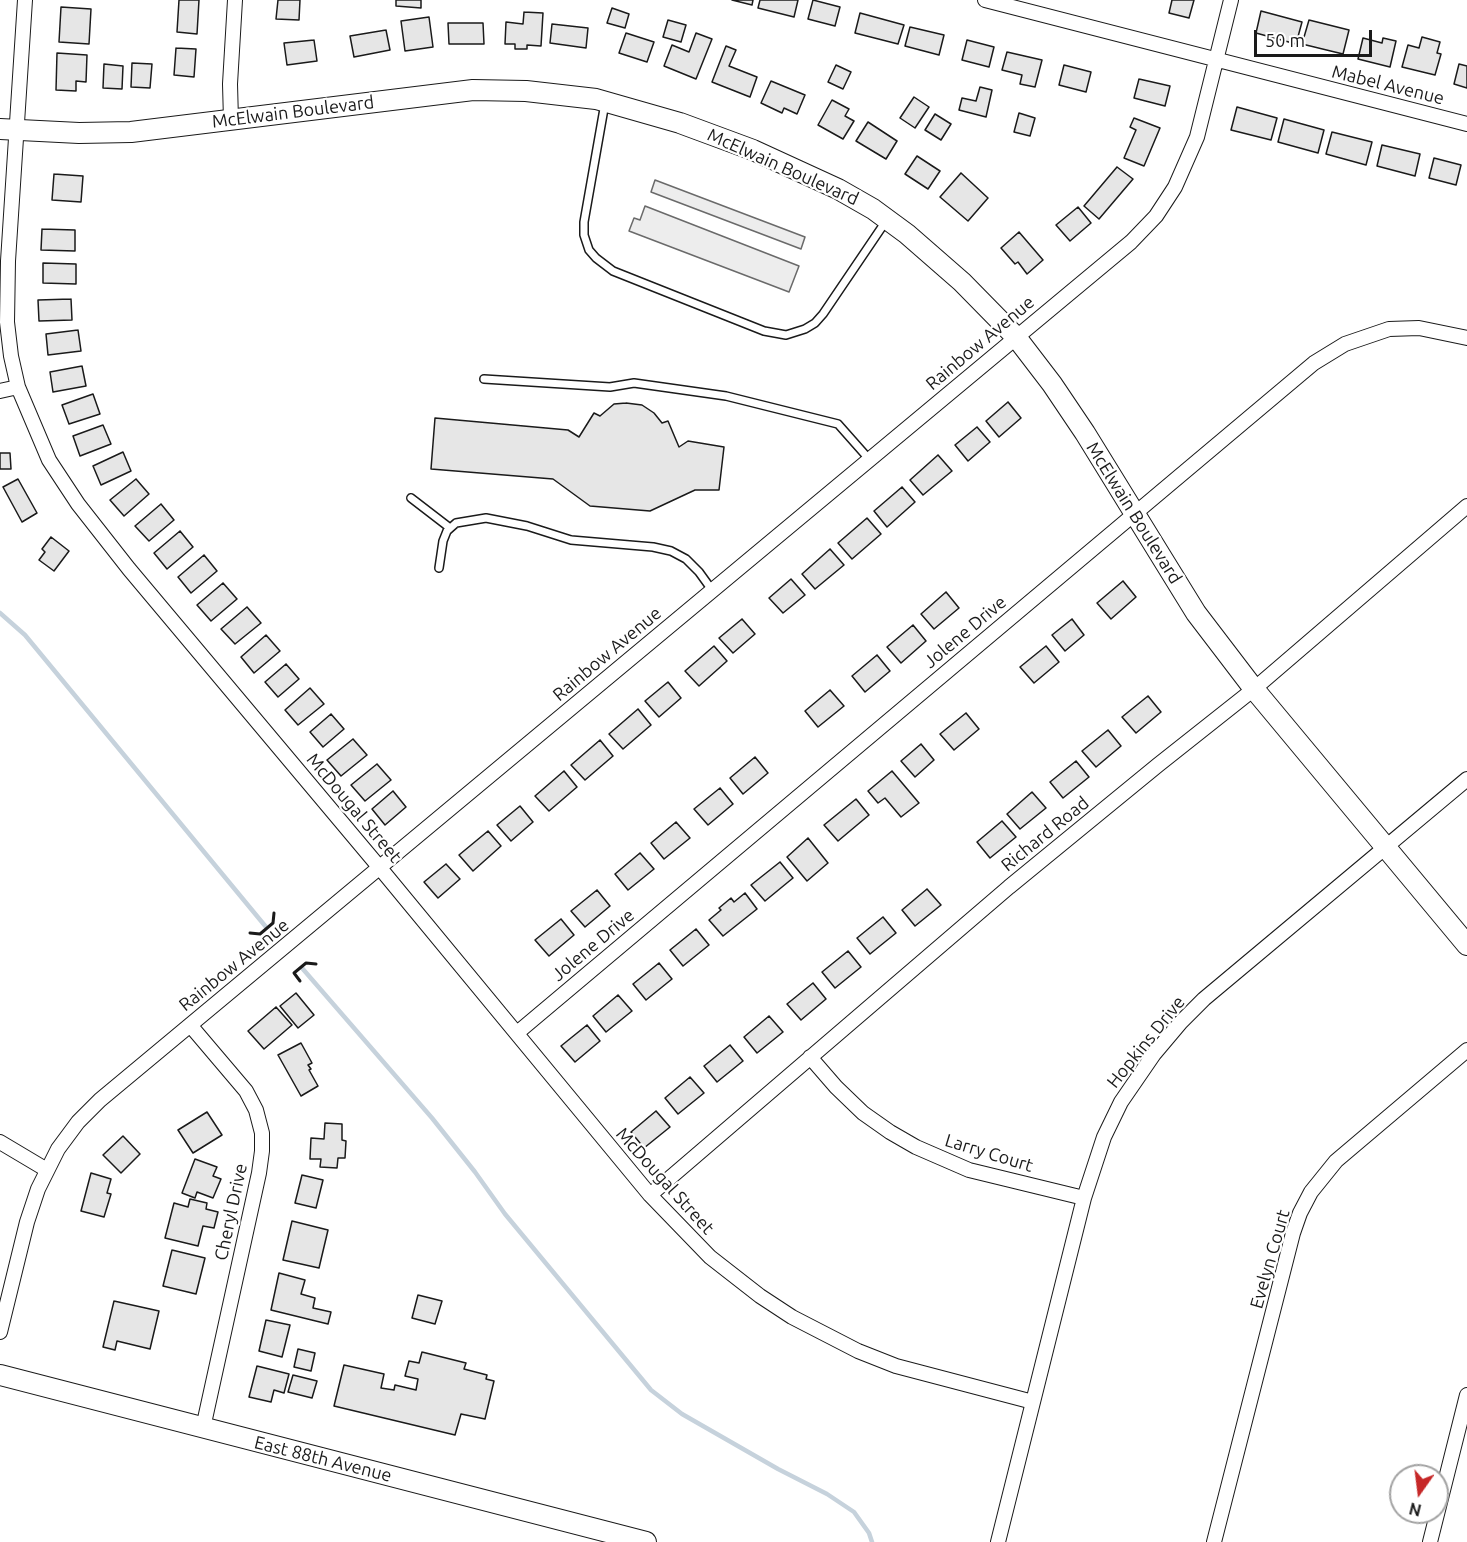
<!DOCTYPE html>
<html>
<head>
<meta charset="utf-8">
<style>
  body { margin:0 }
  #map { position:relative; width:1467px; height:1542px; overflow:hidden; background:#fff; font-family:Ubuntu,sans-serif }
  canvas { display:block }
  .north { position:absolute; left:1389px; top:1464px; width:60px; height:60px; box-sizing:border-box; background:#fff; border:2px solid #a3a3a3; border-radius:50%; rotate:194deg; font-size:16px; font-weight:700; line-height:24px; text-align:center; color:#1a1a1a }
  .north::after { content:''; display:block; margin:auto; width:21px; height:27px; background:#c62828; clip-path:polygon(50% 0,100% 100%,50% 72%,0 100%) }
  .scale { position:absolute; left:1254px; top:30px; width:118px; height:27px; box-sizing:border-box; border:3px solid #1a1a1a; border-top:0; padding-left:8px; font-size:18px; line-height:21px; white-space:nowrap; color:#1a1a1a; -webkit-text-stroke:4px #fff; paint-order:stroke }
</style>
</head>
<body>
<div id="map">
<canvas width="1467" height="1542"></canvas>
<div class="north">N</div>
<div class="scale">50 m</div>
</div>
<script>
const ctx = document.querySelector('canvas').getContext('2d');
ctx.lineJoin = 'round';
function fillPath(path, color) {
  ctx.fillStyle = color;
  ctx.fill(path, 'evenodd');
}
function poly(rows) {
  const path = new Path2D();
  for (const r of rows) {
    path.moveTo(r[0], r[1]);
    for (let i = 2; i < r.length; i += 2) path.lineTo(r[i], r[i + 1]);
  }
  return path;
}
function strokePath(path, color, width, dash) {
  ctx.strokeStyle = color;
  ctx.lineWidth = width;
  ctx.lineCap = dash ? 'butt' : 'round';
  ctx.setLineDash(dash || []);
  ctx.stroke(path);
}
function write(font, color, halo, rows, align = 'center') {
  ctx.font = font + ' Ubuntu,sans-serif';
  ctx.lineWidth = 4.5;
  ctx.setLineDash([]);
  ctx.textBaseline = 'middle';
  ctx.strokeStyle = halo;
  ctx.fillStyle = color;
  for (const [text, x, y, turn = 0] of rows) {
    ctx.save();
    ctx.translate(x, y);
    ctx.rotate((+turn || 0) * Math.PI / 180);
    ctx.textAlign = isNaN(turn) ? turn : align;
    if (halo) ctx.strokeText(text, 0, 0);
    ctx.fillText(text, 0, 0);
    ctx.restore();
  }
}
const parking = poly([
  [655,180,805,237,801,249,651,192,655,180],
  [645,206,799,266,789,292,629,231,634,218,640,220,645,206]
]);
fillPath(parking, '#ededed');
strokePath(parking, '#6a6a6a', 1.5);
strokePath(poly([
  [0,613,25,635,266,927],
  [302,968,432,1118,475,1172,505,1214,651,1390,682,1414,778,1469,827,1494,854,1512,869,1533,872,1542]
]), '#c6d2dc', 4.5);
const building = poly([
  [179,0,199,0,197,34,177,32,179,0],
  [278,0,300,0,299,20,276,19,278,0],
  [396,0,421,0,421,8,396,6,396,0],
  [732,0,753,0,752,5,732,0],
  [760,0,798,0,794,17,758,8,760,0],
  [813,0,840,7,835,26,808,19,813,0],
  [1172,0,1194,0,1189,18,1169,13,1172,0],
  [61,7,91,9,89,44,59,42,61,7],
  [612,8,629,14,625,28,607,23,612,8],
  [1261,11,1302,22,1296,44,1256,33,1261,11],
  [524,12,543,13,541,46,527,45,527,49,515,49,515,44,505,44,506,22,523,24,524,12],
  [860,13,904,25,898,44,855,33,860,13],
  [429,17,433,47,405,51,401,21,429,17],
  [668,20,686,25,681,42,663,37,668,20],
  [1309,20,1349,30,1343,54,1302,44,1309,20],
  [448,23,483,23,484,44,449,44,448,23],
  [552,24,588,28,586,48,550,43,552,24],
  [910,27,944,35,939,55,905,46,910,27],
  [386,30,390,50,354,57,350,36,386,30],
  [626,33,654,42,647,62,619,53,626,33],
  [696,33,712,39,696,79,664,66,672,45,689,52,696,33],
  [1422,37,1440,42,1437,53,1441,54,1435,75,1402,67,1408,45,1419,48,1422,37],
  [1363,38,1382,43,1383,38,1396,41,1390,67,1358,59,1363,38],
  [314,40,317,61,287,65,284,43,314,40],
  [967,40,994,47,989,67,962,60,967,40],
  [726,46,736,50,729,66,757,77,750,97,712,82,726,46],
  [176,48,196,49,194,77,174,75,176,48],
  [1007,52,1042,60,1035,87,1020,84,1022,75,1002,70,1007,52],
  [57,53,87,55,86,82,76,81,76,91,56,90,57,53],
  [132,63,152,64,150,88,131,87,132,63],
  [104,64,123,66,122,89,103,88,104,64],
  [1459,64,1467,66,1467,88,1454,84,1459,64],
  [836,65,851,72,843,89,828,82,836,65],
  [1064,65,1091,72,1086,92,1059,85,1064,65],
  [1139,79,1170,86,1165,106,1134,98,1139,79],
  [771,81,805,95,797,114,784,108,782,113,761,103,771,81],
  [980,87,992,90,986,117,959,110,962,98,976,101,980,87],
  [914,97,929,107,915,128,900,118,914,97],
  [832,100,849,109,845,116,854,121,843,139,818,125,832,100],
  [1237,107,1277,118,1271,140,1231,130,1237,107],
  [1019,113,1035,118,1030,136,1014,132,1019,113],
  [935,114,951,124,941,140,925,130,935,114],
  [1134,118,1160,128,1144,166,1124,158,1136,130,1130,127,1134,118],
  [1284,119,1324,130,1318,153,1278,142,1284,119],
  [868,122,897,141,886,159,856,141,868,122],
  [1332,132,1372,142,1366,165,1326,154,1332,132],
  [1382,145,1420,154,1415,176,1377,166,1382,145],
  [917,156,940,171,928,189,905,174,917,156],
  [1434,158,1461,165,1456,185,1429,178,1434,158],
  [1117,167,1133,179,1099,219,1084,206,1117,167],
  [961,173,988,198,968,221,940,197,961,173],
  [54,174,83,176,81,202,52,200,54,174],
  [1078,207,1091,223,1070,241,1056,225,1078,207],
  [42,229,75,230,75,251,41,250,42,229],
  [1019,232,1043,260,1027,274,1018,262,1015,264,1001,248,1019,232],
  [43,263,76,264,76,284,43,283,43,263],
  [71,299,72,320,39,321,38,300,71,299],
  [78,330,81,351,48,355,46,334,78,330],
  [82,366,86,386,53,392,50,372,82,366],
  [93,394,100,414,69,424,62,405,93,394],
  [1008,402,1021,418,999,437,986,421,1008,402],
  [626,403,642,405,654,413,662,423,668,421,679,447,688,441,724,447,719,490,695,490,650,511,590,506,553,479,431,469,435,418,568,430,579,437,594,413,600,416,614,404,626,403],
  [103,425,111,444,80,456,73,436,103,425],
  [977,427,990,442,968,461,955,445,977,427],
  [123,452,131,471,101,485,93,466,123,452],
  [0,453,10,453,11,469,0,469,0,453],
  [938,455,952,471,923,495,910,480,938,455],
  [18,479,37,513,22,522,3,487,18,479],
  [136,479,149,494,124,516,110,500,136,479],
  [902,487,915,502,887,527,874,511,902,487],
  [161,504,174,520,149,541,135,526,161,504],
  [867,518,881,534,852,559,838,543,867,518],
  [180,531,193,547,167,569,154,553,180,531],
  [51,537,69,551,54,571,39,560,45,552,42,549,51,537],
  [830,549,844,565,815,589,802,574,830,549],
  [204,555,217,571,191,593,178,577,204,555],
  [791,579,805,595,783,613,769,598,791,579],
  [1123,581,1136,597,1111,619,1097,603,1123,581],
  [223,583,237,599,211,621,197,605,223,583],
  [946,592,959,608,934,629,921,614,946,592],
  [247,607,261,623,235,644,221,629,247,607],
  [742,619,755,634,733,653,719,638,742,619],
  [1072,619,1084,635,1065,651,1052,635,1072,619],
  [913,625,926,641,901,663,887,647,913,625],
  [266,635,280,651,254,673,241,657,266,635],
  [714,646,727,661,699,686,685,671,714,646],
  [1046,646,1059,662,1034,683,1020,667,1046,646],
  [877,655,890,671,865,692,852,676,877,655],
  [286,664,299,679,278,697,265,682,286,664],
  [668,682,681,698,659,717,645,701,668,682],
  [310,688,324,704,298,725,285,710,310,688],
  [830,690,844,706,818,727,805,711,830,690],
  [1148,696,1161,712,1136,733,1122,717,1148,696],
  [638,709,651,725,623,749,609,734,638,709],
  [966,713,979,729,954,750,940,734,966,713],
  [331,714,344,729,323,747,310,732,331,714],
  [1108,730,1121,746,1096,767,1082,751,1108,730],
  [353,739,367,755,341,776,327,760,353,739],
  [600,740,613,756,585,780,571,765,600,740],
  [921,744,934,760,915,777,901,761,921,744],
  [755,757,768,773,743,794,730,778,755,757],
  [1076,761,1089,777,1063,798,1050,782,1076,761],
  [377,764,391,780,365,801,351,785,377,764],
  [564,771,577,787,549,811,535,796,564,771],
  [892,771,919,803,901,817,885,798,878,803,868,791,892,771],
  [720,788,733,804,708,825,694,809,720,788],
  [393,791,406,807,385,825,372,809,393,791],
  [1032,792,1046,808,1020,829,1007,814,1032,792],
  [856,799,869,815,838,841,824,825,856,799],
  [520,806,533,822,511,841,497,825,520,806],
  [1002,821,1016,837,990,858,977,842,1002,821],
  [676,822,690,838,664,859,651,843,676,822],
  [488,831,501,846,473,871,459,855,488,831],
  [808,838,828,863,807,881,787,857,808,838],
  [640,853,654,869,628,890,615,874,640,853],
  [780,862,793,878,765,901,751,885,780,862],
  [446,864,460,879,438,898,424,882,446,864],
  [927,889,941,905,915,926,902,910,927,889],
  [597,890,610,906,585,927,571,911,597,890],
  [745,893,757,909,723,936,709,920,721,910,719,908,731,898,734,902,745,893],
  [883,917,896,933,870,954,857,938,883,917],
  [561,919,574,935,549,956,535,940,561,919],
  [696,929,709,945,683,966,670,950,696,929],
  [848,951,861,967,835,988,822,972,848,951],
  [659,963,672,979,646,1000,633,984,659,963],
  [813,983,826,999,801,1020,787,1004,813,983],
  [296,993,314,1015,298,1028,280,1006,296,993],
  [618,995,632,1011,606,1032,593,1016,618,995],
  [276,1007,292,1025,264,1049,248,1031,276,1007],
  [769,1016,783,1032,757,1053,744,1037,769,1016],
  [587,1025,600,1041,575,1062,561,1046,587,1025],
  [301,1043,312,1063,308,1065,311,1069,309,1070,318,1086,301,1096,278,1055,301,1043],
  [730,1045,743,1061,717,1082,704,1066,730,1045],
  [690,1077,704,1093,678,1114,665,1098,690,1077],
  [656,1111,670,1127,644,1148,631,1132,656,1111],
  [207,1112,222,1135,193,1153,178,1130,207,1112],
  [325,1123,342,1124,342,1140,346,1141,345,1158,338,1158,337,1168,320,1167,321,1159,310,1159,311,1138,324,1139,325,1123],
  [123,1136,140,1154,121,1173,103,1155,123,1136],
  [195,1159,217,1167,213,1176,221,1179,213,1198,197,1192,195,1198,182,1193,195,1159],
  [91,1173,111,1179,107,1193,111,1194,104,1217,81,1211,91,1173],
  [302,1175,323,1180,316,1208,295,1203,302,1175],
  [190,1199,207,1203,206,1209,218,1212,214,1228,203,1226,198,1246,165,1238,174,1203,188,1207,190,1199],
  [292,1221,328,1230,319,1268,283,1260,292,1221],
  [172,1250,205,1258,196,1294,163,1286,172,1250],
  [279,1273,305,1280,301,1294,315,1298,313,1308,331,1312,328,1324,271,1310,279,1273],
  [418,1295,442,1301,435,1324,412,1318,418,1295],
  [114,1301,159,1311,150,1349,117,1341,115,1350,103,1347,114,1301],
  [266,1320,290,1325,282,1357,259,1351,266,1320],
  [298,1349,315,1353,311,1371,294,1367,298,1349],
  [422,1352,466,1363,464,1369,487,1375,486,1379,494,1381,485,1419,461,1414,455,1435,334,1406,344,1365,384,1374,381,1388,394,1390,395,1385,416,1390,418,1379,405,1376,409,1361,419,1363,422,1352],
  [257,1366,289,1374,284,1393,274,1390,271,1402,249,1397,257,1366],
  [293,1375,317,1381,312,1398,288,1392,293,1375]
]);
fillPath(building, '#e6e6e6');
strokePath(building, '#1a1a1a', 1.5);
const lane = poly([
  [605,103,584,222,584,235,589,250,596,258,613,271,764,331,786,335,805,329,815,323,823,314,886,221],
  [484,379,610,387,634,383,726,396,838,424,869,459],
  [411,498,450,528],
  [439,568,443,541,447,531,456,523,486,518,527,526,571,540,653,547,671,551,686,559,699,572,712,590]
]);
const street = poly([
  [25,0,8,261,7,322,11,356,18,387,49,460,78,504,129,569,380,868,650,1195,710,1257,760,1296,792,1317,858,1351,896,1366,1033,1402],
  [985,0,1467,124],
  [231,120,230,84,235,0],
  [0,391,18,387],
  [190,1025,246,1091,256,1110,262,1133,262,1151,259,1173,203,1428],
  [517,1033,1314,363,1345,344,1389,329,1419,328,1467,338],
  [810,1057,836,1087,863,1113,890,1132,916,1147,969,1170,1084,1198],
  [0,1142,47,1170],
  [650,1195,1009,887,1158,765,1254,689,1467,506],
  [0,1332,27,1222,38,1189,58,1149,78,1122,100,1100,1131,242,1156,216,1175,187,1197,137,1231,0],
  [998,1542,1084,1198,1104,1137,1121,1102,1154,1054,1181,1022,1204,999,1467,779],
  [1214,1542,1293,1233,1300,1213,1311,1192,1336,1161,1467,1050],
  [1430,1542,1467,1395]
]);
const secondary = poly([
  [0,129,79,133,131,132,473,90,526,91,596,99,680,123,753,150,838,189,873,209,907,234,962,282,1016,337,1052,384,1085,433,1196,613,1254,689,1467,945],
  [0,1375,646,1542]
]);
strokePath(lane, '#1a1a1a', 10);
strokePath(street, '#1a1a1a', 16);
strokePath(secondary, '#1a1a1a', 22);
strokePath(lane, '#fff', 7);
strokePath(street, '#fff', 14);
strokePath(secondary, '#fff', 20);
strokePath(poly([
  [250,933,260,934,273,923,274,913],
  [300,981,294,973,306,963,316,964]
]), '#1a1a1a', 3);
write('18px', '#1a1a1a', '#fff', [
  ["Mabel Avenue",1388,85,14],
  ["McElwain Boulevard",293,112,-7],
  ["McElwain Boulevard",783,167,24],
  ["Rainbow Avenue",980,343,-40],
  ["McElwain Boulevard",1134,513,58],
  ["Jolene Drive",965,632,-40],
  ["Rainbow Avenue",607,654,-40],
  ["McDougal Street",354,808,50],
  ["Richard Road",1045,834,-39],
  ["Jolene Drive",593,945,-40],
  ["Rainbow Avenue",234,965,-39],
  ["Hopkins Drive",1146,1042,-51],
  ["Larry Court",989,1153,17],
  ["McDougal Street",665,1181,48],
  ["Cheryl Drive",231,1212,-78],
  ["Evelyn Court",1270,1259,-74],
  ["East 88th Avenue",323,1459,14]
]);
</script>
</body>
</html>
